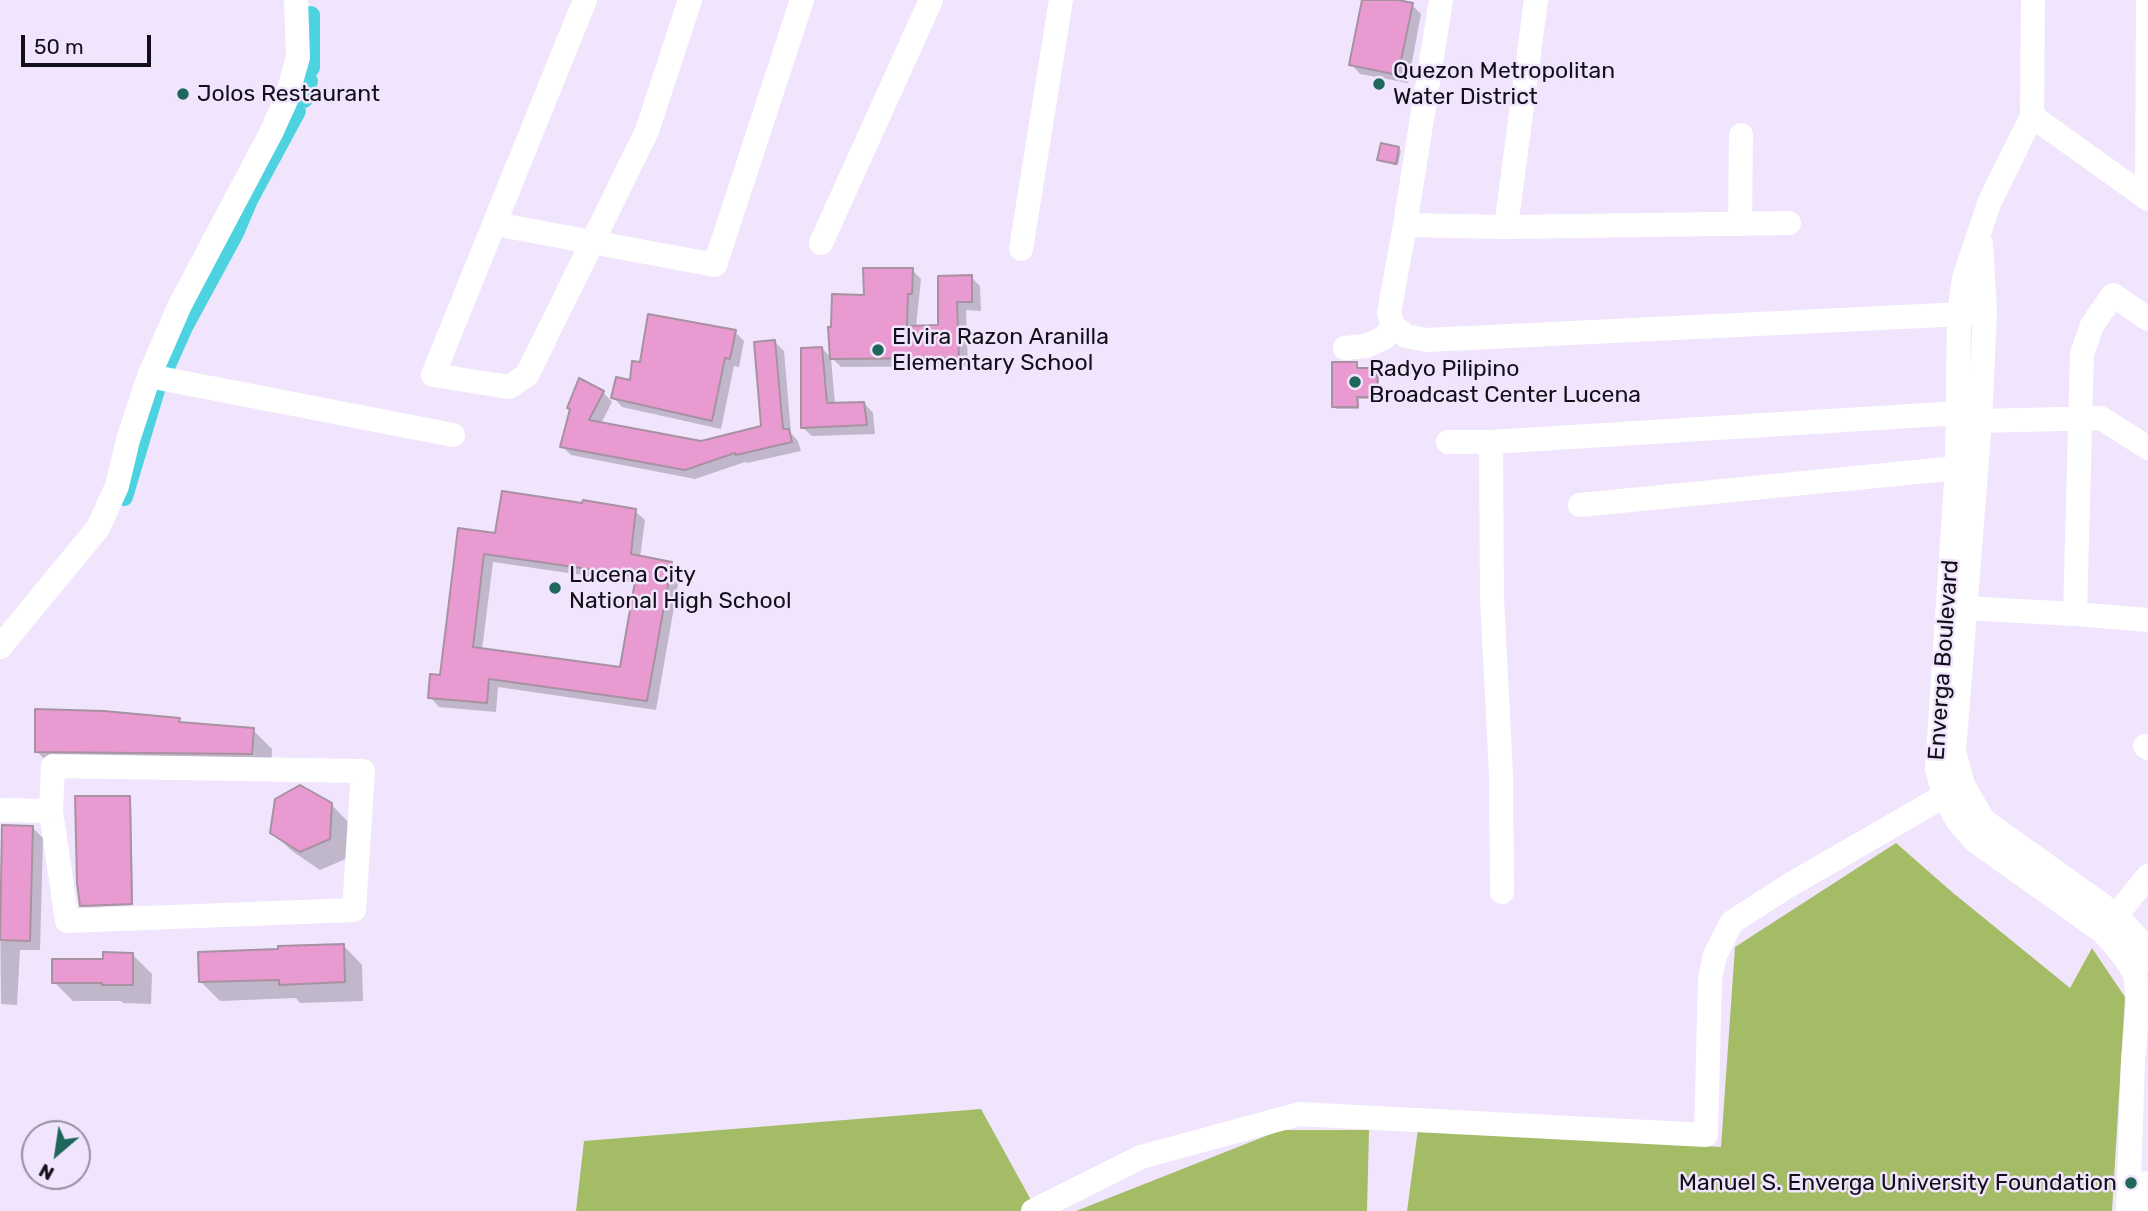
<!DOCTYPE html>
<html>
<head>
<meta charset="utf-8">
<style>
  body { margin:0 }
  #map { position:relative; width:2148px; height:1211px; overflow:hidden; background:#f0e5fd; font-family:Rubik,sans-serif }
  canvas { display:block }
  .north { position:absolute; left:21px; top:1120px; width:70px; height:70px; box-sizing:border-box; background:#f0e5fd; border:2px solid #988fa1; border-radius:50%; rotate:209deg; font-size:19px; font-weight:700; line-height:28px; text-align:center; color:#130f18 }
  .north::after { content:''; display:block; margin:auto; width:24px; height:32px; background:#1f665b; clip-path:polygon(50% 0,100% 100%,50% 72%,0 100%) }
  .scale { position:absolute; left:21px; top:35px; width:130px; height:32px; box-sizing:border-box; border:4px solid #130f18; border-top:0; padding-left:9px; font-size:21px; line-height:24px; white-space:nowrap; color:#130f18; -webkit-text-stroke:5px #f0e5fd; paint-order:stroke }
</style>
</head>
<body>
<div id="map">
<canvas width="2148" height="1211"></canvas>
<div class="north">N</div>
<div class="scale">50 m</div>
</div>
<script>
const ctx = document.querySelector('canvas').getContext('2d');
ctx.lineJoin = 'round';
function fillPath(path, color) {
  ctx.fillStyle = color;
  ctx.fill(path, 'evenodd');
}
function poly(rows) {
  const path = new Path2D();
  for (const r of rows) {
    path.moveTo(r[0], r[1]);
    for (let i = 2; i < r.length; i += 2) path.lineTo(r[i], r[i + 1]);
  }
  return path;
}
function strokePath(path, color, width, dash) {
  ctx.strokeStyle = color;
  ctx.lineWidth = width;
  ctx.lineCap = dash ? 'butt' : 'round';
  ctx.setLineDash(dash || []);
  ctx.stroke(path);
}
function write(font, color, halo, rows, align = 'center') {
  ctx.font = font + ' Rubik,sans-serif';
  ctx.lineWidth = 5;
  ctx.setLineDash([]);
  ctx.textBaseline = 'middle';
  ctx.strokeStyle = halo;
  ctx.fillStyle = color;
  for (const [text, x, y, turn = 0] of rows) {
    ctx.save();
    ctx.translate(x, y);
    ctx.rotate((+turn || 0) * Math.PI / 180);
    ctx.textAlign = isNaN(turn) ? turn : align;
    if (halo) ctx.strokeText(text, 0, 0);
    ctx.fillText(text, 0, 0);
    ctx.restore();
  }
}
fillPath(poly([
  [1896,843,1952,892,2070,988,2092,948,2125,997,2112,1211,1407,1211,1418,1129,1721,1147,1735,947],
  [981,1109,1037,1211,576,1211,584,1141],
  [1281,1130,1369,1130,1367,1211,1076,1211]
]), '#a5bc66');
fillPath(poly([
  [1363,0,1389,0,1412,5,1421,14,1408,83,1360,74,1351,64],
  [1398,148,1401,151,1398,165,1379,159],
  [912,270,921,279,916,327,939,326,971,277,980,286,981,311,966,310,968,366,841,367,832,358,865,297],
  [735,332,744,341,739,367,734,366,721,429,622,407,613,397,631,382,641,364],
  [775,342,784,351,791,433,798,441,801,451,747,463,745,462,695,479,571,455,562,446,603,392,612,402,601,424,701,443,763,427],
  [822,348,831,358,835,404,864,403,873,413,875,434,812,436,802,427],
  [1356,364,1359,370,1377,370,1379,372,1379,399,1359,399,1359,409,1336,409,1334,406],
  [635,511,645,520,640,558,671,563,680,573,656,710,498,687,496,712,439,707,430,697,441,677,460,530,497,535],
  [493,562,637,583,621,669,482,650],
  [179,720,182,724,253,730,272,749,271,773,56,770,36,751],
  [129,797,131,800,133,905,84,907,81,905],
  [331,804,350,824,348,858,320,870,292,851,272,832],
  [32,827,43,838,40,950,20,950,17,1005,1,1004,0,895,2,895],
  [343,945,362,965,363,1001,300,1003,296,998,220,1001,201,982],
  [133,955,152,974,151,1004,123,1003,121,1001,73,1001,54,982,104,960]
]), '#0003');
strokePath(poly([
  [311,68,311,15],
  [304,99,309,81],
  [167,365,184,327,235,233,249,200,297,111],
  [124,497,156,390]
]), '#4dd3df', 18);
const building = poly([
  [1362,0,1398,0,1413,3,1398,75,1349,65,1362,0],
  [1381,143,1399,147,1396,164,1377,160,1381,143],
  [863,268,913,268,912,294,908,294,907,326,938,325,938,276,972,275,972,302,957,302,959,358,830,359,828,327,831,327,832,294,864,295,863,268],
  [648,314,736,330,730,359,725,358,712,421,611,398,616,377,630,380,632,361,640,362,648,314],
  [775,340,783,429,789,429,792,442,736,455,735,453,685,470,560,447,570,409,567,408,579,378,604,391,589,420,701,441,761,426,754,342,775,340],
  [822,347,827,403,864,402,867,425,801,428,801,348,822,347],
  [1332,362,1357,362,1357,368,1377,368,1378,397,1357,397,1358,407,1332,407,1332,362],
  [502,491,582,503,583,500,636,509,631,554,672,562,647,701,489,679,487,703,428,698,430,674,440,675,458,528,495,533,502,491],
  [484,554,636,576,620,667,473,647,484,554],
  [35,709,104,711,180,718,179,722,254,728,252,754,35,752,35,709],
  [300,785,332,803,330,839,300,852,270,833,275,799,300,785],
  [75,796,130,796,132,904,80,906,77,883,75,796],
  [2,825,33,826,30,941,0,940,2,825],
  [344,944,345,982,279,985,279,980,199,982,198,952,278,949,278,946,344,944],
  [103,952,133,953,133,985,102,985,102,983,52,983,52,959,103,959,103,952]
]);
fillPath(building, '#e99bd1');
strokePath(building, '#a891a0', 2);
strokePath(poly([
  [585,0,433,375,509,387,527,375,647,131,690,0],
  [1441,0,1405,225,1389,313,1393,326,1406,336,1427,340,1985,313],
  [2033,0,2032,116,1990,201,1964,278,1959,314,1957,468,1937,769,1944,795,1957,820,1975,841,2103,932,2120,951,2135,973,2138,1003,2133,1061,2128,1211],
  [2032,116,2148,199],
  [2147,198,2148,0],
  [495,224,715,265,802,0],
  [1740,224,1741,135],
  [1405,225,1506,227,1789,223],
  [1506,227,1536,0],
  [821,243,931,0],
  [1981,244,1985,313,1980,421,1954,752,1963,785,1983,820,2116,915,2141,942,2148,961],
  [1021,249,1061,0],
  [1345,348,1366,346,1384,338,1393,326],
  [149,376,453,435],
  [1980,421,2101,418,2148,448],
  [1448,442,1491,442,1959,413],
  [1491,442,1492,599,1501,773,1502,892],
  [1580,505,1957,468],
  [1966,608,2075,614,2082,354,2092,325,2113,295,2148,319],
  [2075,614,2148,620],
  [0,647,98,528,117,486,128,440,149,376,180,305,271,133,286,100,298,57,296,0],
  [2145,746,2148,748],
  [53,766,363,771,354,910,67,921,51,811,53,766],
  [0,810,51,811],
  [2106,928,2148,876],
  [1033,1211,1141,1157,1299,1114,1706,1135,1710,979,1715,955,1732,922,1788,886,1963,785],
  [2145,1211,2148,1183]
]), '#fff', 24);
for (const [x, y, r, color] of [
  [1379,84,7,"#1f665b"],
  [183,94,7,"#1f665b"],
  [878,350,7,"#1f665b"],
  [1355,382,7,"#1f665b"],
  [555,588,7,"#1f665b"],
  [2131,1183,7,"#1f665b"]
]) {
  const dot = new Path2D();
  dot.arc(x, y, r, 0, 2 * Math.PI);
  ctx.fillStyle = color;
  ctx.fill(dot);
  strokePath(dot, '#f0e5fd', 2.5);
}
write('23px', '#130f18', '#f0e5fd', [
  ["Quezon Metropolitan",1393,71],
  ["Water District",1393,97],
  ["Jolos Restaurant",197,94],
  ["Elvira Razon Aranilla",892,337],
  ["Elementary School",892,363],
  ["Radyo Pilipino",1369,369],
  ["Broadcast Center Lucena",1369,395],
  ["Lucena City",569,575],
  ["National High School",569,601],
  ["Manuel S. Enverga University Foundation",2117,1183,"right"]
], 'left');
write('23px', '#130f18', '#f0e5fd', [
  ["Enverga Boulevard",1944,660,-86]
]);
</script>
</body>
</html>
